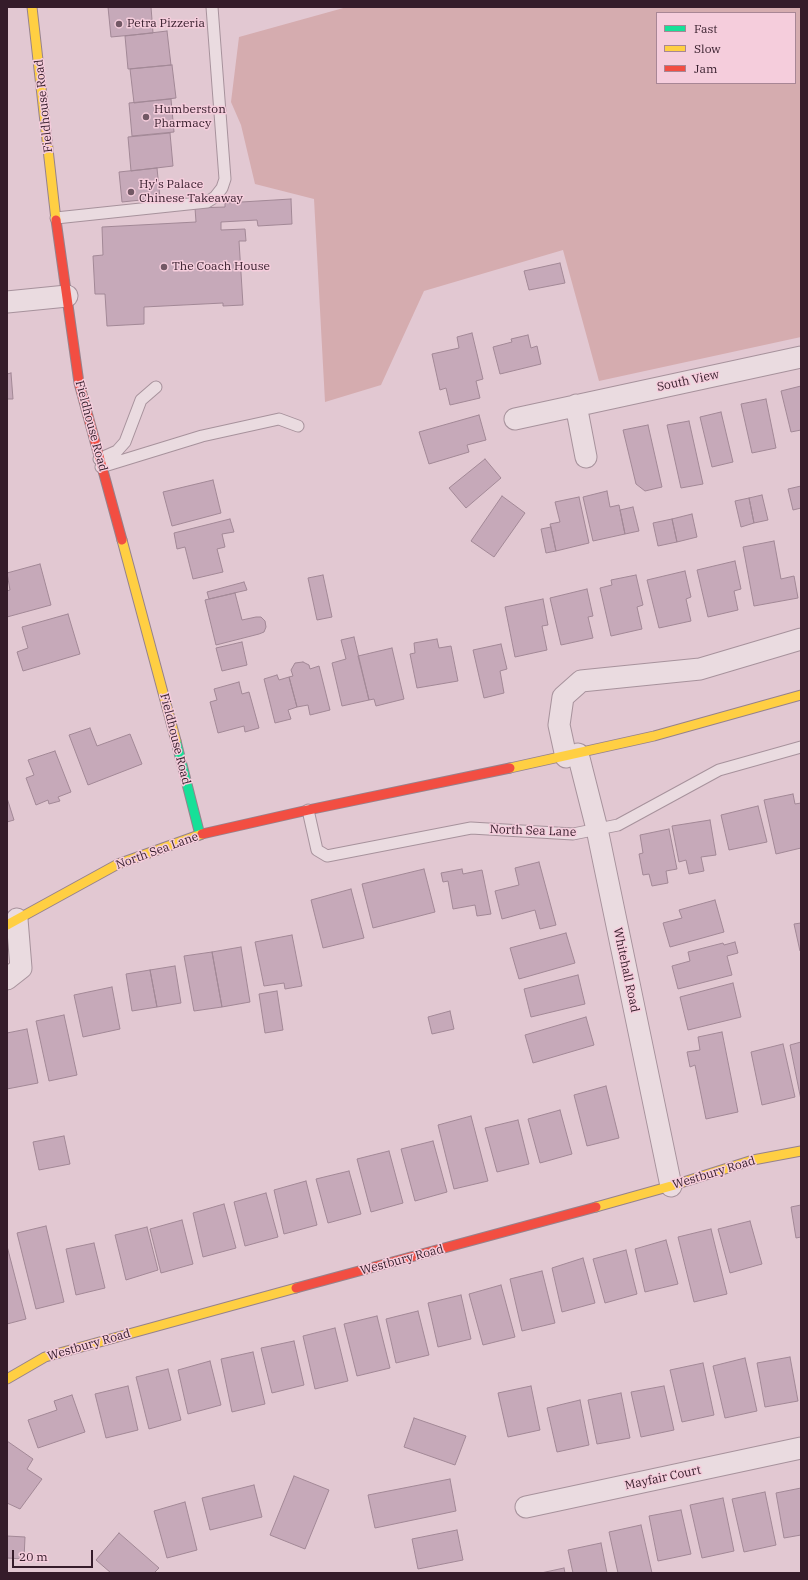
<!DOCTYPE html>
<html>
<head>
<meta charset="utf-8">
<style>
  body { margin:0 }
  #map { position:relative; width:808px; height:1580px; overflow:hidden; background:#e2c8d2; font-family:"IBM Plex Serif",serif }
  canvas { display:block }
  .frame { position:absolute; inset:0; border:8px solid #351c2a; pointer-events:none }
  .legend { position:absolute; left:656px; top:12px; width:140px; height:72px; box-sizing:border-box; background:#f5cddc; border:1px solid #a88695; margin:0; padding:5px 7px; list-style:none; font-size:12px; color:#351c2a }
  .legend li { display:flex; align-items:center; gap:8px; height:20px }
  .legend b { width:20px; border:1px solid #a88695 }
  .scale { position:absolute; left:12px; top:1550px; width:81px; height:18px; box-sizing:border-box; border:2px solid #351c2a; border-top:0; padding-left:5px; font-size:12px; line-height:14px; white-space:nowrap; color:#351c2a; -webkit-text-stroke:3px #f5cddc; paint-order:stroke }
</style>
</head>
<body>
<div id="map">
<canvas width="808" height="1580"></canvas>
<div class="frame"></div>
<ul class="legend">
<li><b style="height:5px;background:#16e098"></b>Fast</li>
<li><b style="height:5px;background:#ffcf43"></b>Slow</li>
<li><b style="height:5px;background:#f24e42"></b>Jam</li>
</ul>
<div class="scale">20 m</div>
</div>
<script>
const ctx = document.querySelector('canvas').getContext('2d');
ctx.lineJoin = 'round';
function fillPath(path, color) {
  ctx.fillStyle = color;
  ctx.fill(path, 'evenodd');
}
function poly(rows) {
  const path = new Path2D();
  for (const r of rows) {
    path.moveTo(r[0], r[1]);
    for (let i = 2; i < r.length; i += 2) path.lineTo(r[i], r[i + 1]);
  }
  return path;
}
function strokePath(path, color, width, dash) {
  ctx.strokeStyle = color;
  ctx.lineWidth = width;
  ctx.lineCap = dash ? 'butt' : 'round';
  ctx.setLineDash(dash || []);
  ctx.stroke(path);
}
function write(font, color, halo, rows, align = 'center') {
  ctx.font = font + ' "IBM Plex Serif",serif';
  ctx.lineWidth = 3;
  ctx.setLineDash([]);
  ctx.textBaseline = 'middle';
  ctx.strokeStyle = halo;
  ctx.fillStyle = color;
  for (const [text, x, y, turn = 0] of rows) {
    ctx.save();
    ctx.translate(x, y);
    ctx.rotate((+turn || 0) * Math.PI / 180);
    ctx.textAlign = isNaN(turn) ? turn : align;
    if (halo) ctx.strokeText(text, 0, 0);
    ctx.fillText(text, 0, 0);
    ctx.restore();
  }
}
fillPath(poly([
  [347,7,801,7,801,337,599,381,563,250,424,291,381,385,325,402,314,199,255,184,241,125,231,102,239,37],
  [657,13,795,13,795,83,657,83]
]), '#d5acaf');
const building = poly([
  [108,7,151,7,153,33,111,37,108,7],
  [167,31,171,65,128,69,125,36,167,31],
  [172,65,176,98,134,103,130,69,172,65],
  [171,99,174,132,132,136,129,103,171,99],
  [170,133,173,166,131,171,128,137,170,133],
  [157,168,160,198,122,202,119,172,157,168],
  [291,199,292,224,258,226,257,220,221,222,221,230,245,229,246,241,239,241,243,305,223,306,223,303,144,307,144,324,107,326,105,294,95,294,93,256,103,255,102,227,196,222,195,208,225,207,225,203,291,199],
  [560,263,565,283,529,290,524,271,560,263],
  [472,333,483,379,476,381,480,398,450,405,446,388,440,390,432,354,459,348,457,337,472,333],
  [528,335,531,348,537,346,541,364,500,374,493,347,512,342,511,339,528,335],
  [11,373,13,399,7,399,7,374,11,373],
  [801,386,801,430,791,432,781,391,801,386],
  [766,399,776,448,752,453,741,404,766,399],
  [721,412,733,462,712,467,700,417,721,412],
  [479,415,486,440,467,445,469,452,429,464,419,432,479,415],
  [689,421,703,484,681,488,667,425,689,421],
  [648,425,662,487,645,491,636,484,623,430,648,425],
  [485,459,501,478,466,508,449,488,485,459],
  [213,480,221,513,172,526,163,492,213,480],
  [801,486,801,508,793,510,788,489,801,486],
  [607,491,610,507,619,505,625,534,593,541,583,497,607,491],
  [762,495,768,520,754,523,749,498,762,495],
  [502,496,525,513,494,557,471,541,502,496],
  [579,497,589,543,556,551,550,524,560,522,555,502,579,497],
  [749,498,754,523,741,527,735,501,749,498],
  [633,507,639,531,625,534,620,510,633,507],
  [692,514,697,537,677,542,672,519,692,514],
  [230,519,234,532,222,534,225,547,217,549,223,572,193,579,185,547,177,549,174,533,230,519],
  [672,519,677,542,658,546,653,523,672,519],
  [551,527,556,551,546,553,541,529,551,527],
  [774,541,781,579,794,576,798,598,754,606,743,547,774,541],
  [735,561,741,589,734,591,738,610,708,617,697,570,735,561],
  [40,564,51,605,7,617,7,591,10,590,7,573,40,564],
  [685,571,691,597,686,599,691,621,659,628,647,580,685,571],
  [323,575,332,617,317,620,308,578,323,575],
  [636,575,643,605,637,607,642,629,611,636,600,588,612,585,611,580,636,575],
  [244,582,247,590,209,599,207,592,244,582],
  [587,589,593,616,588,617,593,638,561,645,550,598,587,589],
  [235,593,242,620,256,617,261,617,265,621,266,627,264,632,259,634,216,645,205,600,235,593],
  [543,599,548,625,542,626,547,650,515,657,505,607,543,599],
  [68,614,80,654,23,671,17,652,28,648,22,627,68,614],
  [354,637,369,700,342,706,332,663,346,659,341,640,354,637],
  [437,639,439,648,451,646,458,681,417,688,410,654,415,653,414,643,437,639],
  [242,642,247,665,222,671,216,648,242,642],
  [501,644,507,669,500,671,504,693,484,698,473,650,501,644],
  [392,648,404,699,376,706,374,699,369,700,358,656,392,648],
  [303,662,309,665,310,669,319,666,330,710,310,715,308,705,297,707,289,677,293,676,291,670,295,663,303,662],
  [277,675,279,680,289,677,297,707,288,710,291,719,275,723,264,679,277,675],
  [239,682,242,694,249,692,259,728,245,732,244,726,218,733,210,702,217,700,214,689,239,682],
  [90,728,97,746,130,734,142,764,88,785,69,735,90,728],
  [55,751,71,792,58,797,60,801,49,804,48,800,36,805,26,778,34,775,28,760,55,751],
  [793,794,795,804,801,803,801,848,776,854,764,800,793,794],
  [7,798,14,820,7,822,7,798],
  [758,806,767,842,729,850,721,815,758,806],
  [710,820,716,855,701,857,704,871,689,874,686,860,679,862,672,826,710,820],
  [669,829,677,869,666,871,668,883,652,886,649,874,643,875,639,854,643,853,640,835,669,829],
  [539,862,556,925,540,929,535,910,502,919,495,891,519,885,515,868,539,862],
  [424,869,435,912,373,928,362,884,424,869],
  [462,869,463,874,482,870,491,914,477,916,475,905,453,909,448,881,443,882,441,873,462,869],
  [351,889,364,938,323,948,311,900,351,889],
  [715,900,724,932,670,947,663,923,682,918,679,910,715,900],
  [801,923,801,951,800,951,794,924,801,923],
  [566,933,575,963,519,979,510,948,566,933],
  [292,935,302,986,285,989,284,983,264,986,255,942,292,935],
  [735,942,738,953,727,956,732,975,678,989,672,966,690,961,688,952,723,943,724,945,735,942],
  [241,947,250,1002,222,1007,212,952,241,947],
  [212,952,222,1007,194,1011,184,956,212,952],
  [175,966,181,1003,157,1007,150,970,175,966],
  [150,970,157,1007,132,1011,126,974,150,970],
  [578,975,585,1004,531,1017,524,989,578,975],
  [733,983,741,1017,688,1030,680,997,733,983],
  [112,987,120,1029,83,1037,74,995,112,987],
  [277,991,283,1030,265,1033,259,994,277,991],
  [450,1011,454,1029,432,1034,428,1017,450,1011],
  [64,1015,77,1075,49,1081,36,1021,64,1015],
  [586,1017,594,1045,533,1063,525,1035,586,1017],
  [27,1029,38,1083,7,1089,7,1033,27,1029],
  [722,1032,738,1112,706,1119,695,1065,690,1067,687,1052,700,1050,698,1037,722,1032],
  [801,1042,801,1100,790,1045,801,1042],
  [783,1044,795,1097,762,1105,751,1052,783,1044],
  [606,1086,619,1138,587,1146,574,1095,606,1086],
  [560,1110,572,1154,540,1163,528,1119,560,1110],
  [471,1116,488,1181,454,1189,438,1125,471,1116],
  [518,1120,529,1164,497,1172,485,1128,518,1120],
  [64,1136,70,1164,39,1170,33,1142,64,1136],
  [433,1141,447,1192,415,1201,401,1149,433,1141],
  [389,1151,403,1203,371,1212,357,1159,389,1151],
  [349,1171,361,1214,328,1223,316,1179,349,1171],
  [306,1181,317,1225,284,1234,274,1190,306,1181],
  [266,1193,278,1237,245,1246,234,1202,266,1193],
  [224,1204,236,1248,203,1257,193,1213,224,1204],
  [801,1205,801,1237,796,1238,791,1207,801,1205],
  [182,1220,193,1264,161,1273,150,1229,182,1220],
  [750,1221,762,1264,730,1273,718,1229,750,1221],
  [46,1226,64,1302,36,1309,17,1233,46,1226],
  [147,1227,158,1270,126,1280,115,1235,147,1227],
  [711,1229,727,1294,694,1302,678,1237,711,1229],
  [666,1240,678,1284,645,1292,635,1249,666,1240],
  [94,1243,105,1288,76,1295,66,1249,94,1243],
  [7,1246,26,1319,7,1324,7,1246],
  [626,1250,637,1294,605,1303,593,1259,626,1250],
  [583,1258,595,1303,562,1312,552,1268,583,1258],
  [542,1271,555,1323,522,1331,510,1279,542,1271],
  [501,1285,515,1337,483,1345,469,1294,501,1285],
  [461,1295,471,1339,438,1347,428,1303,461,1295],
  [418,1311,429,1355,396,1363,386,1319,418,1311],
  [377,1316,390,1368,357,1376,344,1324,377,1316],
  [335,1328,348,1381,315,1389,303,1336,335,1328],
  [294,1341,304,1385,272,1393,261,1348,294,1341],
  [253,1352,265,1404,232,1412,221,1359,253,1352],
  [790,1357,798,1401,765,1407,757,1363,790,1357],
  [745,1358,757,1411,725,1418,713,1366,745,1358],
  [210,1361,221,1405,188,1414,178,1370,210,1361],
  [703,1363,714,1415,682,1422,670,1370,703,1363],
  [168,1369,181,1420,149,1429,136,1377,168,1369],
  [128,1386,138,1430,106,1438,95,1394,128,1386],
  [531,1386,540,1430,508,1437,498,1393,531,1386],
  [664,1386,674,1430,641,1437,631,1392,664,1386],
  [621,1393,630,1438,597,1444,588,1400,621,1393],
  [72,1395,85,1432,38,1448,28,1420,57,1410,54,1401,72,1395],
  [580,1400,589,1445,557,1452,547,1408,580,1400],
  [414,1418,466,1436,455,1465,404,1447,414,1418],
  [7,1441,33,1459,27,1469,42,1479,20,1509,7,1503,7,1441],
  [294,1476,329,1490,305,1549,270,1535,294,1476],
  [450,1479,456,1511,375,1528,368,1495,450,1479],
  [254,1485,262,1517,210,1530,202,1498,254,1485],
  [801,1488,801,1535,784,1538,776,1493,801,1488],
  [765,1492,776,1545,744,1552,732,1499,765,1492],
  [723,1498,734,1551,702,1558,690,1505,723,1498],
  [185,1502,197,1550,167,1558,154,1511,185,1502],
  [681,1510,691,1554,658,1561,649,1516,681,1510],
  [641,1525,652,1573,618,1573,609,1532,641,1525],
  [457,1530,463,1560,418,1569,412,1539,457,1530],
  [119,1533,159,1568,154,1573,111,1573,96,1560,119,1533],
  [7,1536,25,1537,24,1559,7,1558,7,1536],
  [601,1543,607,1573,573,1573,568,1550,601,1543],
  [564,1568,565,1573,541,1573,564,1568]
]);
fillPath(building, '#c6a9b9');
strokePath(building, '#a28896', 1);
const lane = poly([
  [56,218,207,202,215,197,222,188,225,179,212,7],
  [99,459,117,451,125,442,141,400,156,387],
  [101,467,202,436,279,419,298,426],
  [308,810,317,850,327,856,471,828,573,834,618,825,719,770,801,747]
]);
const street = poly([
  [7,302,67,296],
  [576,405,586,457],
  [515,419,801,357],
  [578,754,597,829,671,1186],
  [566,757,559,725,563,697,581,681,700,669,801,639],
  [7,979,21,968,17,919],
  [526,1507,801,1448]
]);
const fast = poly([
  [176,741,200,835]
]);
const slow = poly([
  [32,7,56,220],
  [122,540,176,741],
  [510,768,654,736,801,695],
  [7,925,118,864,202,834],
  [596,1207,671,1186,753,1160,801,1151],
  [7,1379,45,1357,296,1288]
]);
const jam = poly([
  [56,220,79,383,122,540],
  [202,834,308,810,510,768],
  [296,1288,596,1207]
]);
strokePath(lane, '#a7929c', 13);
strokePath(street, '#a7929c', 23);
strokePath(fast, '#96828c', 11);
strokePath(slow, '#96828c', 11);
strokePath(jam, '#96828c', 11);
strokePath(lane, '#eadbe0', 11);
strokePath(street, '#eadbe0', 21);
strokePath(fast, '#16e098', 9);
strokePath(slow, '#ffcf43', 9);
strokePath(jam, '#f24e42', 9);
for (const [x, y, r, color] of [
  [119,24,4,"#725865"],
  [146,117,4,"#725865"],
  [131,192,4,"#725865"],
  [164,267,4,"#725865"]
]) {
  const dot = new Path2D();
  dot.arc(x, y, r, 0, 2 * Math.PI);
  ctx.fillStyle = color;
  ctx.fill(dot);
  strokePath(dot, '#f5cddc', 1.5);
}
write('12px', '#351c2a', '#f5cddc', [
  ["Petra Pizzeria",127,24],
  ["Humberston",154,110],
  ["Pharmacy",154,124],
  ["Hy's Palace",139,185],
  ["Chinese Takeaway",139,199],
  ["The Coach House",172,267]
], 'left');
write('12px', '#351c2a', '#f5cddc', [
  ["Fieldhouse Road",44,106,-96],
  ["South View",688,381,-12],
  ["Fieldhouse Road",91,426,75],
  ["Fieldhouse Road",175,739,76],
  ["North Sea Lane",533,831,2],
  ["North Sea Lane",157,851,-20],
  ["Whitehall Road",626,970,78],
  ["Westbury Road",714,1173,-17],
  ["Westbury Road",402,1260,-15],
  ["Westbury Road",89,1345,-16],
  ["Mayfair Court",663,1478,-12]
]);
</script>
</body>
</html>
